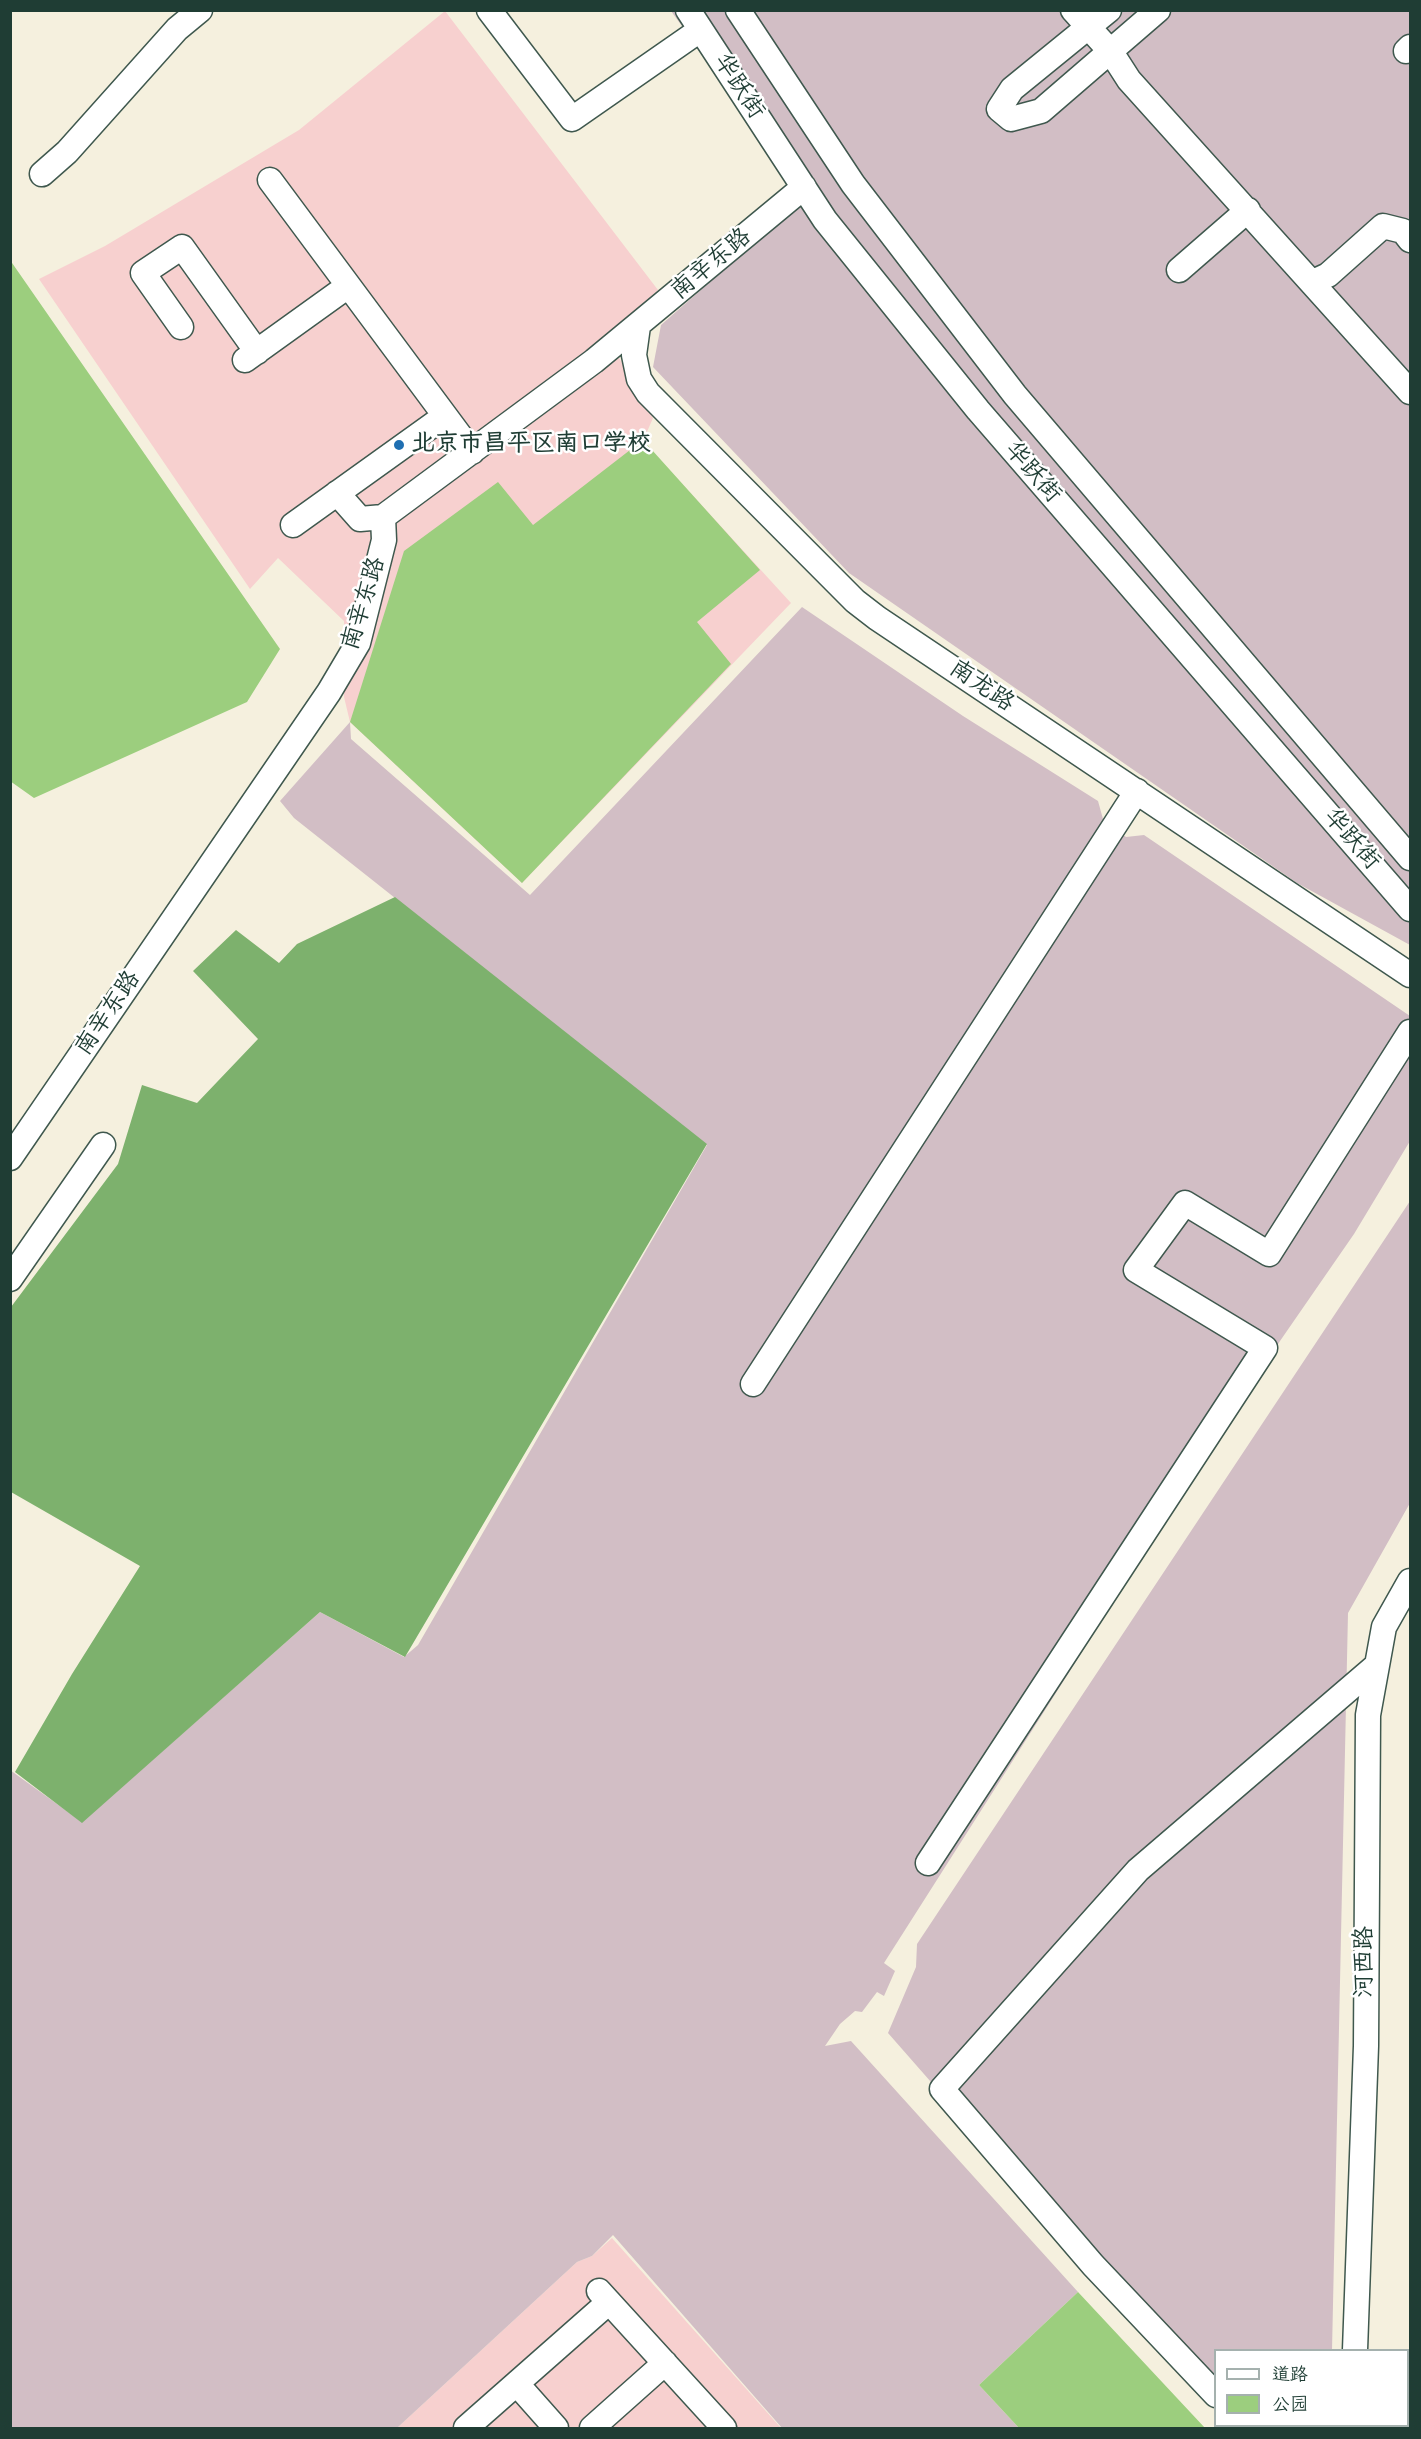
<!DOCTYPE html>
<html>
<head>
<meta charset="utf-8">
<style>
  body { margin:0 }
  #map { position:relative; width:1421px; height:2439px; overflow:hidden; background:#f5f0de; font-family:Mynerve,"LXGW WenKai TC",sans-serif }
  canvas { display:block }
  .frame { position:absolute; inset:0; border:12px solid #1f3d34; pointer-events:none }
  .legend { position:absolute; left:1214px; top:2349px; width:195px; height:78px; box-sizing:border-box; background:#fff; border:2px solid #a5b1ae; margin:0; padding:8px 10px; list-style:none; font-size:18px; color:#1f3d34 }
  .legend li { display:flex; align-items:center; gap:12px; height:30px }
  .legend b { width:30px; border:2px solid #a5b1ae }
</style>
</head>
<body>
<div id="map">
<canvas width="1421" height="2439"></canvas>
<div class="frame"></div>
<ul class="legend">
<li><b style="height:8px;background:#fff"></b>道路</li>
<li><b style="height:16px;background:#9cce7e"></b>公园</li>
</ul>
</div>
<script>
const ctx = document.querySelector('canvas').getContext('2d');
ctx.lineJoin = 'round';
function fillPath(path, color) {
  ctx.fillStyle = color;
  ctx.fill(path, 'evenodd');
}
function poly(rows) {
  const path = new Path2D();
  for (const r of rows) {
    path.moveTo(r[0], r[1]);
    for (let i = 2; i < r.length; i += 2) path.lineTo(r[i], r[i + 1]);
  }
  return path;
}
function strokePath(path, color, width, dash) {
  ctx.strokeStyle = color;
  ctx.lineWidth = width;
  ctx.lineCap = dash ? 'butt' : 'round';
  ctx.setLineDash(dash || []);
  ctx.stroke(path);
}
function write(font, color, halo, rows, align = 'center') {
  ctx.font = font + ' Mynerve,"LXGW WenKai TC",sans-serif';
  ctx.lineWidth = 5;
  ctx.setLineDash([]);
  ctx.textBaseline = 'middle';
  ctx.strokeStyle = halo;
  ctx.fillStyle = color;
  for (const [text, x, y, turn = 0] of rows) {
    ctx.save();
    ctx.translate(x, y);
    ctx.rotate((+turn || 0) * Math.PI / 180);
    ctx.textAlign = isNaN(turn) ? turn : align;
    if (halo) ctx.strokeText(text, 0, 0);
    ctx.fillText(text, 0, 0);
    ctx.restore();
  }
}
fillPath(poly([
  [445,11,658,290,640,308,617,354,653,418,643,441,791,603,522,883,350,722,344,697,344,621,278,558,250,589,39,279,105,246,299,130],
  [612,2238,781,2428,397,2428,577,2262,592,2256]
]), '#f7d0cf');
fillPath(poly([
  [671,11,1410,11,1410,945,1297,883,849,573,653,367,661,325,802,201,790,175],
  [802,607,963,716,1098,801,1103,819,1126,837,1144,835,1410,1016,1410,1141,1354,1234,1280,1341,884,1963,895,1971,884,1996,877,1992,862,2012,855,2011,840,2024,825,2046,851,2041,1078,2292,979,2385,1019,2428,782,2428,613,2235,592,2256,577,2262,397,2428,11,2428,10,1770,82,1822,320,1612,404,1657,418,1645,707,1145,294,818,280,801,350,722,351,739,530,895],
  [1410,1201,1410,1503,1348,1613,1332,2350,1216,2350,1215,2406,888,2033,916,1967,917,1944]
]), '#d2bec5');
fillPath(poly([
  [10,260,280,649,247,702,34,798,10,781],
  [643,440,760,570,697,622,731,664,522,883,350,722,404,551,498,482,533,525],
  [1078,2292,1205,2428,1206,2428,1019,2428,979,2385]
]), '#9cce7e');
fillPath(poly([
  [395,897,707,1144,405,1657,320,1612,82,1823,15,1772,72,1674,140,1566,11,1492,11,1307,118,1164,142,1085,197,1103,258,1039,193,971,236,930,279,963,297,944]
]), '#7db16d');
const minor = poly([
  [489,10,572,119,700,30],
  [688,10,825,220,978,410,1410,909],
  [738,10,853,184,1015,395,1410,858],
  [1073,10,1111,52,1129,80,1410,392],
  [1109,10,1012,89,999,109,1011,119,1041,111,1158,10],
  [1406,51,1410,47],
  [42,174,67,152,177,29,200,10],
  [270,180,472,452],
  [1179,270,1248,210],
  [1313,282,1328,275,1383,226,1403,231,1410,240],
  [638,326,634,355,639,379,648,393,855,601,877,618,1410,975],
  [181,327,143,273,182,247,257,352],
  [245,360,348,286],
  [337,493,360,519,383,517],
  [293,525,445,416],
  [10,1158,329,692,358,643,384,540,383,517,594,361,804,187],
  [10,1279,103,1145],
  [753,1384,1137,791],
  [928,1863,1265,1348,1136,1270,1185,1203,1269,1254,1410,1032],
  [599,2291,724,2428],
  [1355,2350,1366,2046,1368,1715,1384,1627,1410,1581],
  [517,2384,556,2428],
  [1216,2395,1093,2265,942,2089,1138,1870,1377,1665],
  [1244,2426,1247,2428],
  [466,2428,609,2302],
  [592,2428,665,2363],
  [1353,2428,1353,2426]
]);
strokePath(minor, '#3f584e', 27);
strokePath(minor, '#fff', 24);
for (const [x, y, r, color] of [
  [399,445,6,"#1f6fb2"]
]) {
  const dot = new Path2D();
  dot.arc(x, y, r, 0, 2 * Math.PI);
  ctx.fillStyle = color;
  ctx.fill(dot);
  strokePath(dot, '#fff', 2);
}
write('24px', '#1f3d34', '#fff', [
  ["华跃街",738,87,57],
  ["南辛东路",712,265,-40],
  ["华跃街",1032,473,49],
  ["南辛东路",365,604,-73],
  ["南龙路",981,687,34],
  ["华跃街",1351,840,49],
  ["南辛东路",109,1014,-56],
  ["河西路",1366,1962,-90]
]);
write('bold 24px', '#1f3d34', '#fff', [
  ["北京市昌平区南口学校",411,445]
], 'left');
</script>
</body>
</html>
